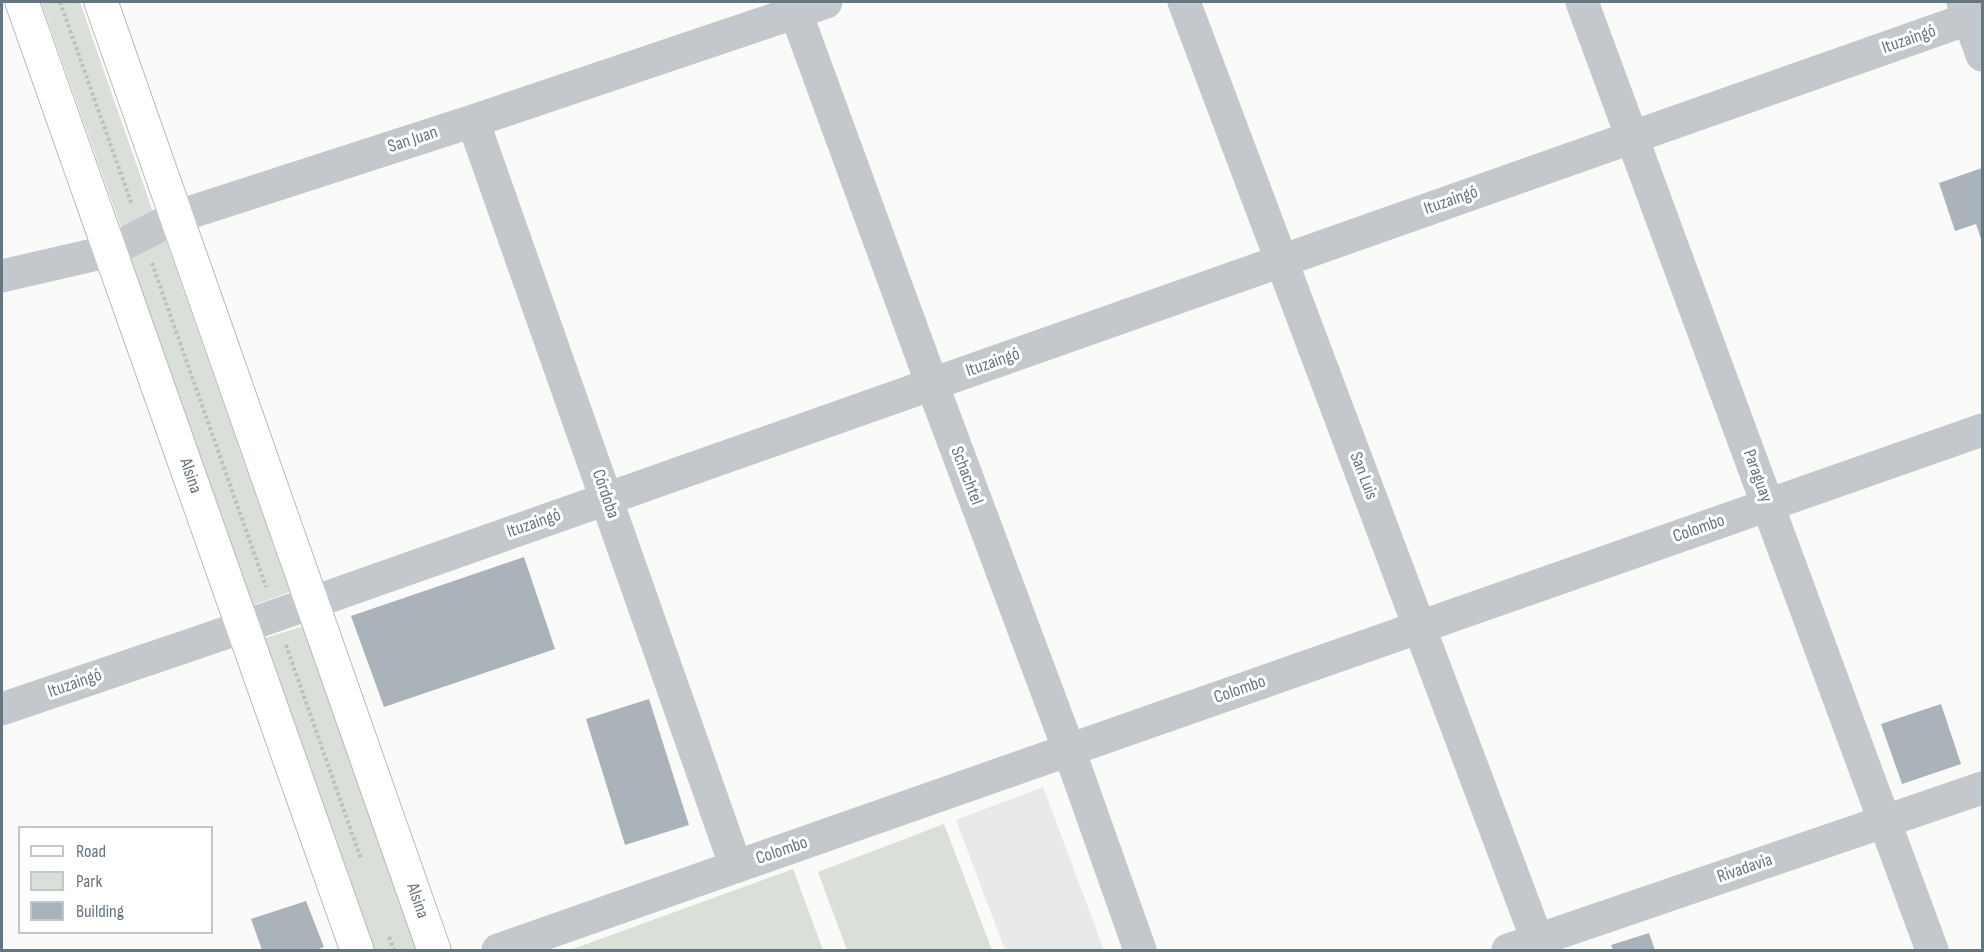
<!DOCTYPE html>
<html>
<head>
<meta charset="utf-8">
<style>
  body { margin:0 }
  #map { position:relative; width:1984px; height:952px; overflow:hidden; background:#fafaf8; font-family:"Sofia Sans Condensed",sans-serif }
  canvas { display:block }
  .frame { position:absolute; inset:0; border:3px solid #657683; pointer-events:none }
  .legend { position:absolute; left:18px; top:826px; width:195px; height:108px; box-sizing:border-box; background:#fff; border:2px solid #c1c8cd; margin:0; padding:8px 10px; list-style:none; font-size:18px; color:#657683 }
  .legend li { display:flex; align-items:center; gap:12px; height:30px }
  .legend b { width:30px; border:2px solid #c1c8cd }
</style>
</head>
<body>
<div id="map">
<canvas width="1984" height="952"></canvas>
<div class="frame"></div>
<ul class="legend">
<li><b style="height:8px;background:#fff"></b>Road</li>
<li><b style="height:16px;background:#dadfd7"></b>Park</li>
<li><b style="height:16px;background:#aab3b9"></b>Building</li>
</ul>
</div>
<script>
const ctx = document.querySelector('canvas').getContext('2d');
ctx.lineJoin = 'round';
function fillPath(path, color) {
  ctx.fillStyle = color;
  ctx.fill(path, 'evenodd');
}
function poly(rows) {
  const path = new Path2D();
  for (const r of rows) {
    path.moveTo(r[0], r[1]);
    for (let i = 2; i < r.length; i += 2) path.lineTo(r[i], r[i + 1]);
  }
  return path;
}
function strokePath(path, color, width, dash) {
  ctx.strokeStyle = color;
  ctx.lineWidth = width;
  ctx.lineCap = dash ? 'butt' : 'round';
  ctx.setLineDash(dash || []);
  ctx.stroke(path);
}
function write(font, color, halo, rows, align = 'center') {
  ctx.font = font + ' "Sofia Sans Condensed",sans-serif';
  ctx.lineWidth = 6;
  ctx.setLineDash([]);
  ctx.textBaseline = 'middle';
  ctx.strokeStyle = halo;
  ctx.fillStyle = color;
  for (const [text, x, y, turn = 0] of rows) {
    ctx.save();
    ctx.translate(x, y);
    ctx.rotate((+turn || 0) * Math.PI / 180);
    ctx.textAlign = isNaN(turn) ? turn : align;
    if (halo) ctx.strokeText(text, 0, 0);
    ctx.fillText(text, 0, 0);
    ctx.restore();
  }
}
fillPath(poly([
  [1043,787,1104,950,1005,950,956,820]
]), '#e8e9e9');
fillPath(poly([
  [41,2,80,2,154,215,121,227],
  [164,235,290,592,251,606,127,250],
  [304,626,417,950,374,950,262,639],
  [944,824,992,950,847,950,818,872],
  [793,869,823,950,570,950]
]), '#dadfd7');
fillPath(poly([
  [1982,168,1982,242,1976,224,1955,231,1939,183],
  [524,557,555,649,384,707,351,616],
  [649,699,689,825,625,845,586,719],
  [1941,704,1961,764,1902,784,1881,724],
  [306,901,324,947,316,950,262,950,251,919],
  [1649,933,1655,950,1613,950,1611,945]
]), '#aab3b9');
const major = poly([
  [22,2,357,950],
  [101,2,434,950]
]);
strokePath(major, '#b5babe', 35);
strokePath(poly([
  [60,2,132,205],
  [152,263,266,587],
  [286,645,361,859],
  [389,937,394,950]
]), '#bbbfc2', 4, [3, 3]);
strokePath(poly([
  [792,2,932,384,1069,750,1140,950],
  [1184,2,1541,950],
  [1582,2,1932,950],
  [1963,2,1982,55],
  [473,121,736,867],
  [2,276,110,251,176,217,473,121,826,2],
  [2,709,243,627,1982,14],
  [498,950,1982,430],
  [1508,950,1982,788]
]), '#c3c8cc', 33);
strokePath(major, '#fff', 33);
write('18px', '#657683', '#fff', [
  ["Ituzaingó",1909,40,-19],
  ["San Juan",413,140,-18],
  ["Ituzaingó",1451,201,-19],
  ["Ituzaingó",993,363,-19],
  ["Alsina",190,476,71],
  ["Schachtel",966,476,69],
  ["San Luis",1363,476,69],
  ["Paraguay",1757,476,70],
  ["Córdoba",605,494,71],
  ["Ituzaingó",534,524,-19],
  ["Colombo",1699,529,-19],
  ["Ituzaingó",75,684,-19],
  ["Colombo",1240,690,-19],
  ["Colombo",782,851,-19],
  ["Rivadavia",1745,869,-19],
  ["Alsina",417,901,71]
]);
</script>
</body>
</html>
